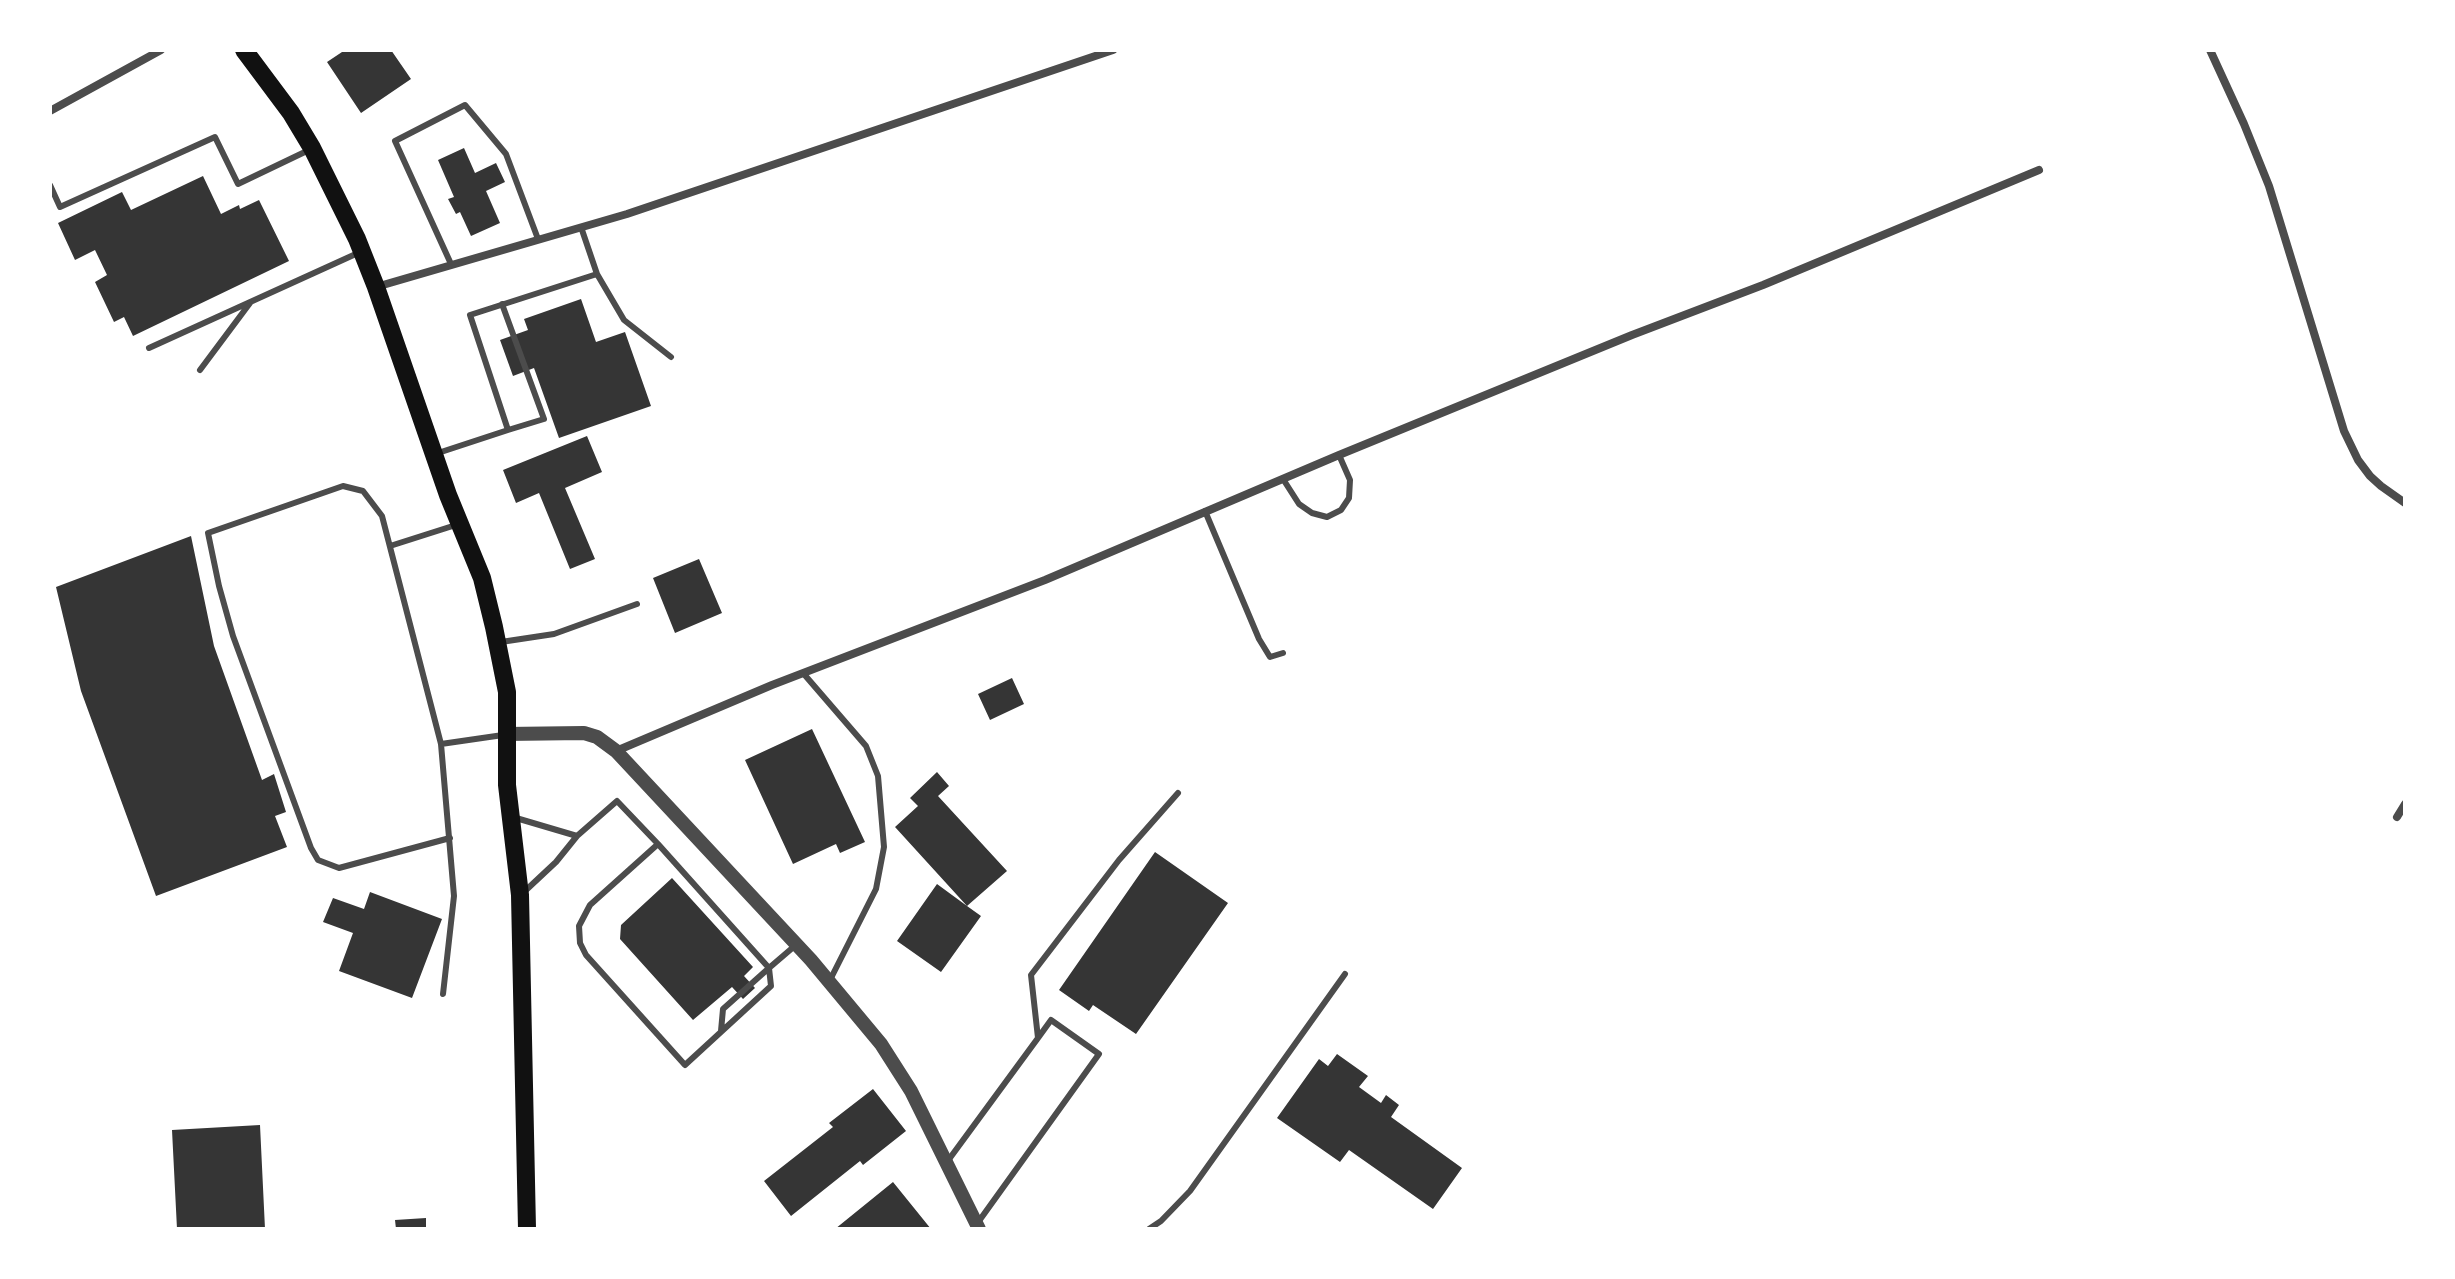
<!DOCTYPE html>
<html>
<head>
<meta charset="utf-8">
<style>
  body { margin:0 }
  #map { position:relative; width:2455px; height:1279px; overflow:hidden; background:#fff; font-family:Karla,sans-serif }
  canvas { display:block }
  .frame { position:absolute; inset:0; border:52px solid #fff; pointer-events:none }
</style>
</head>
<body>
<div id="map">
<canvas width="2455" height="1279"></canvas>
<div class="frame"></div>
</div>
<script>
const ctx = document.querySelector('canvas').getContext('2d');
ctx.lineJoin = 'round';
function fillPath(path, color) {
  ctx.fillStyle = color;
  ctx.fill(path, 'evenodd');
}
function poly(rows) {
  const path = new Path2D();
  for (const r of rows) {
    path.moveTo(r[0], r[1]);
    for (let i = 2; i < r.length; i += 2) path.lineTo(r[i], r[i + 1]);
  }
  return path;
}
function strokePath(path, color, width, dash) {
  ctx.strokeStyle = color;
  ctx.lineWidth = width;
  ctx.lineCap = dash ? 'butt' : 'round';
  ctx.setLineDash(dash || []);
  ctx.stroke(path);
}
fillPath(poly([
  [345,50,391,50,411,79,361,113,327,62],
  [464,148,475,173,496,163,505,182,486,191,500,223,471,236,460,212,456,214,448,199,454,197,438,160],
  [203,176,221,214,239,205,240,209,259,200,289,261,133,336,124,317,114,322,95,282,107,275,95,250,75,260,58,223,122,192,131,210],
  [581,299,596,342,625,332,651,406,559,438,534,368,513,376,500,340,528,330,524,319],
  [587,436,602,472,565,488,595,559,570,569,539,493,516,503,503,470],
  [191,536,214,646,262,780,274,774,286,812,275,816,287,847,156,896,81,691,56,587],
  [699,559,722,613,675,633,653,578],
  [1012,678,1024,704,990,720,978,694],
  [812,729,865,842,840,853,836,844,793,864,745,760],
  [937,772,949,786,938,796,1007,871,967,906,981,916,941,972,897,941,937,884,967,906,895,827,918,806,910,798],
  [1155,852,1228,903,1136,1034,1093,1005,1089,1011,1059,990],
  [672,878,753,967,744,976,755,988,743,999,732,987,693,1020,620,939,621,925],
  [370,892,442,919,412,998,339,971,353,933,323,922,333,898,364,909],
  [1337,1054,1368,1076,1359,1087,1381,1103,1386,1095,1399,1105,1391,1117,1462,1168,1433,1209,1349,1150,1340,1162,1277,1118,1319,1059,1328,1066],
  [873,1089,906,1131,863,1165,860,1161,791,1216,764,1181,833,1127,829,1123],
  [260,1125,265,1229,177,1229,172,1130],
  [893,1182,931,1229,835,1229],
  [426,1218,426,1229,396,1229,395,1220]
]), '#353535');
strokePath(poly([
  [50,185,60,207,215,137,238,184,309,150],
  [451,264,395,141,465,105,506,154,538,239],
  [597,274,624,320,671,357],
  [502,304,544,419,508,430],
  [149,348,358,253],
  [200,370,250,303],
  [438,453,508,430,470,315,597,274,581,227],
  [1283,479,1299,504,1312,513,1327,517,1341,510,1349,498,1350,480,1339,455],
  [1205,511,1259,639,1270,657,1283,653],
  [390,546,459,524],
  [501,642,554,634,637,604],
  [803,673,866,746,878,776,884,847,876,889,830,980],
  [441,744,454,896,443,994],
  [516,818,577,836],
  [450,838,339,868,318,860,311,848,233,636,219,586,208,533,343,486,363,491,382,516,441,744,503,735],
  [525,891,556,862,577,836,617,801,658,844],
  [769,968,771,986,685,1065,586,955,580,943,579,926,590,905,658,844,769,968,797,944],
  [721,1031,723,1009,769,968],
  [947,1162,1038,1038,1031,975,1119,860,1178,793],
  [979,1221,1099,1054,1051,1020,1038,1038],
  [1149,1229,1161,1221,1190,1191,1345,974]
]), '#4c4c4c', 6);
strokePath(poly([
  [2210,50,2244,124,2269,186,2344,431,2358,460,2370,476,2381,486,2405,503],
  [50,111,161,50],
  [376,287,627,214,1113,50],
  [616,751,772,685,1045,580,1339,455,1632,335,1763,285,2039,170],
  [2397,817,2405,804]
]), '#4c4c4c', 8);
strokePath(poly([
  [506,734,584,733,597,737,616,751,811,960,881,1044,911,1091,979,1229]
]), '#4c4c4c', 14);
strokePath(poly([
  [244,50,291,113,312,148,357,239,376,287,448,495,482,578,494,627,507,692,507,785,520,895,527,1229]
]), '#111', 18);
</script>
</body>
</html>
